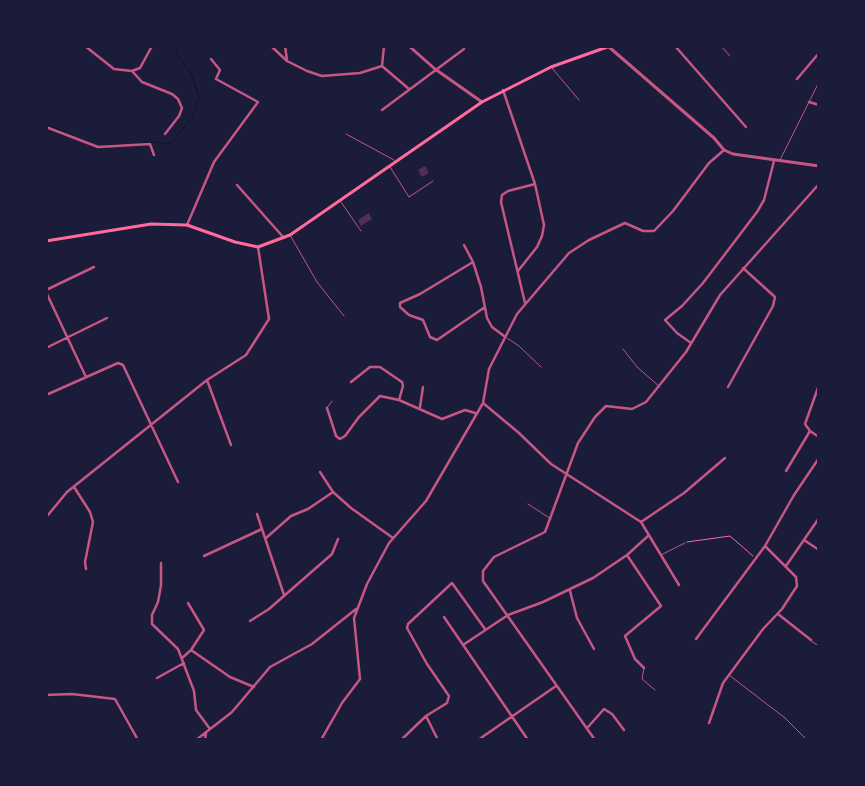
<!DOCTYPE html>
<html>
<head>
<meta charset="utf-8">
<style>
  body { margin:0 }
  #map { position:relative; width:865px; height:786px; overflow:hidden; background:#1b1b3a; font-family:Overpass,sans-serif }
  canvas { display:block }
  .frame { position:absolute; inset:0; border:48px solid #1b1b3a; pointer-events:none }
</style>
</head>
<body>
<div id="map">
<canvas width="865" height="786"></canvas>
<div class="frame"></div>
</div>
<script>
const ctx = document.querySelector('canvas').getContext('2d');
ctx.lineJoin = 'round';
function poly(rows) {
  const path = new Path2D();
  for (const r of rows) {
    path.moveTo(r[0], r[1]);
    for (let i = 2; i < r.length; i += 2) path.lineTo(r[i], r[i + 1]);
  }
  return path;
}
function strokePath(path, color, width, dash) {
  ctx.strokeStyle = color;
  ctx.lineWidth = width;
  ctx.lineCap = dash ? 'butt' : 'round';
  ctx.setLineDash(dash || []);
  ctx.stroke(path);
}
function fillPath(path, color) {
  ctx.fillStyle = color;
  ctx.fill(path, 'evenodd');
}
strokePath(poly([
  [46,124,68,134],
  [134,144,153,142,171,144,192,118,199,97,191,73,179,58,175,46],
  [107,145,130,144]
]), '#12122b', 1);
fillPath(poly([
  [425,166,429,173,422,177,418,170],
  [369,213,372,219,361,226,358,220]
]), '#542f53');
strokePath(poly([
  [687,542,730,536,753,556]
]), '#ff6b9d', 1);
strokePath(poly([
  [721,46,730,56],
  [552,68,579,100],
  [346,134,394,160],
  [780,160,819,82],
  [390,167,409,197,433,181],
  [341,202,361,231],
  [290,235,317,282,344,316],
  [507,338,519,346,541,367],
  [623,349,637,367,660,387],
  [327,408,332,401],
  [528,504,551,519],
  [661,555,685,543],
  [811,641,819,646],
  [644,668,642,679,655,690],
  [729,675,785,718,807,740]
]), '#c65784', 1);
strokePath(poly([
  [85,46,114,69,132,71,140,68,152,46],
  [271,46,287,61,307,71,322,76,360,73,382,66],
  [285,46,287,60],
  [384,46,382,66,409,89],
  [675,46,746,127],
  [132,71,142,82,172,94,178,99,182,108,179,116,165,134],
  [797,79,819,53],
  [503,90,535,184,544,225,542,236,537,247,518,271],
  [809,102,819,105],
  [382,110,464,49],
  [46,127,98,147,150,144,154,155],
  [237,185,284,238],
  [187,225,214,162,258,102,216,79,220,70,211,59],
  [464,245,473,262,481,287,487,318,492,327,504,336],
  [473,262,420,294,400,303,400,307,409,315,423,320,430,337,437,340,485,307],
  [46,290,94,267],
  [46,292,86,377],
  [525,303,501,202,502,195,508,191,535,184],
  [691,343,677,333,665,320,682,306,703,283,757,212,764,200,774,161],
  [46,348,107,318],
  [207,380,231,445],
  [351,382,370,367,380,367,402,382,403,386,399,400],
  [728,387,773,306,775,297,743,268],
  [46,395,118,363,123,365,178,482],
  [483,403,519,433,551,464,641,522,679,585],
  [420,407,423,387],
  [327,408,336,436,340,439,345,436,359,417,380,396,399,400,442,419,465,410,475,413],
  [810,431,819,437],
  [786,471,810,431,805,424,819,385],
  [320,472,333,492,351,508,393,538],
  [74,487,90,512,93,522,85,562,86,569],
  [257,514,284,595],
  [48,515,67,492,207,380,246,355,269,319,258,247],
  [641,522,684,493,725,458],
  [266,538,291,516,308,509,333,492],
  [804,540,819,550],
  [627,555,661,606,625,636,635,659,644,668],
  [204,556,262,529],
  [161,563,161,585,158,602,152,615,152,624,178,649,194,691,196,710,210,729],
  [786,566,819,518],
  [570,591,577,618,594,649],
  [188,603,204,630,191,650],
  [778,614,811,640],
  [444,617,528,740],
  [250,621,269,609,332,554,338,539],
  [696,639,765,546,794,495,819,458],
  [463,645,508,615,543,602,593,578,627,555,648,536],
  [182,658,191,650,230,677,254,687],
  [157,678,184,663],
  [46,695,72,694,115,699,138,740],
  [426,716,438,740],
  [709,723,723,683,763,629,782,609,797,586,796,577,765,546],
  [588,727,604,709,612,714,624,730],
  [196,740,232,712,270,667,312,644,356,609],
  [205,740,206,733],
  [321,740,342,703,360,679,354,618,367,584,389,543,426,501,483,403,489,369,517,314,569,253,589,240,625,223,643,231,654,231,673,211,709,163,724,150],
  [401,740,426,716,447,703,449,696,427,664,407,628,408,624,452,583,485,629],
  [478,740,556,686],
  [595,740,483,581,483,571,494,557,545,532,578,443,595,417,606,406,632,409,646,402,686,352,720,295,819,184]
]), '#c65784', 2.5);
strokePath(poly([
  [409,46,435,69,482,102],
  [609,47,714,138,724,150,733,154,819,166]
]), '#c65784', 3);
strokePath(poly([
  [46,241,151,224,187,225,235,242,258,247,290,235,482,102,551,67,610,46]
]), '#ff6b9d', 3);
</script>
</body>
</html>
